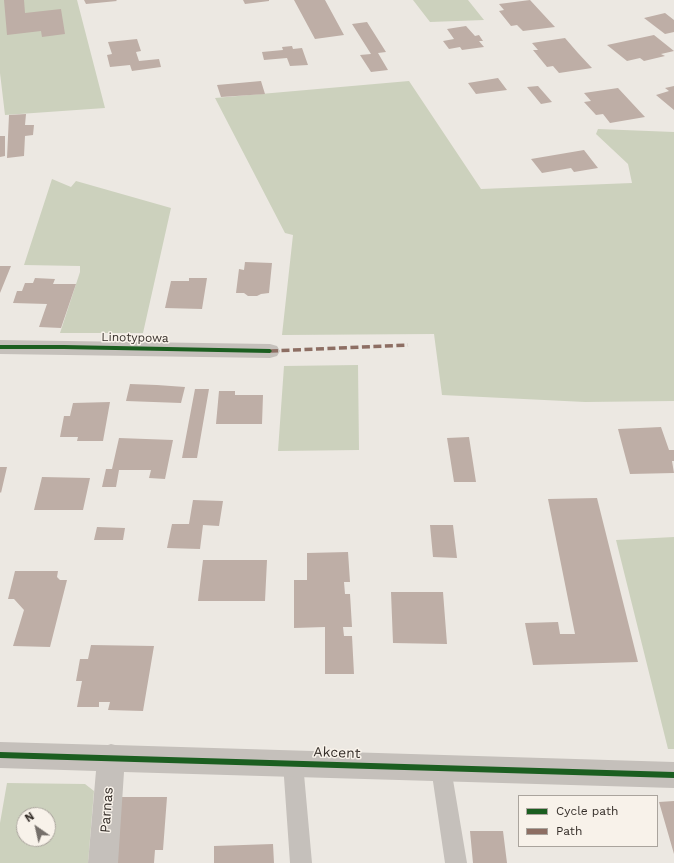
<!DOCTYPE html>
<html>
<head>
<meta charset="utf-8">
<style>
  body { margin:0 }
  #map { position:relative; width:674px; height:863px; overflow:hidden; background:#ece8e2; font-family:"Work Sans",sans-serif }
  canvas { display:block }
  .legend { position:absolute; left:518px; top:795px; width:140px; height:52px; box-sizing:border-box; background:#f8f2ea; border:1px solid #aaa49d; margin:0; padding:5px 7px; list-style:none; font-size:12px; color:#352e29 }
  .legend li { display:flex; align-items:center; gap:8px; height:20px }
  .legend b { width:20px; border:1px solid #aaa49d }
  .north { position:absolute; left:16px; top:807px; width:40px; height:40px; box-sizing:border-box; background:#f8f2ea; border:1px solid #aaa49d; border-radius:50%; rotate:326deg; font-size:11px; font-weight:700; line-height:16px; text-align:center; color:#352e29 }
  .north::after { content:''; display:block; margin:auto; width:14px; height:18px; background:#756f6a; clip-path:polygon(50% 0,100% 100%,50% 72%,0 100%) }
</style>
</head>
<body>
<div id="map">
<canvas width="674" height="863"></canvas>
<ul class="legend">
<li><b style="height:5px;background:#1b5e20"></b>Cycle path</li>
<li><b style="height:5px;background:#8d6e63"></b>Path</li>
</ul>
<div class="north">N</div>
</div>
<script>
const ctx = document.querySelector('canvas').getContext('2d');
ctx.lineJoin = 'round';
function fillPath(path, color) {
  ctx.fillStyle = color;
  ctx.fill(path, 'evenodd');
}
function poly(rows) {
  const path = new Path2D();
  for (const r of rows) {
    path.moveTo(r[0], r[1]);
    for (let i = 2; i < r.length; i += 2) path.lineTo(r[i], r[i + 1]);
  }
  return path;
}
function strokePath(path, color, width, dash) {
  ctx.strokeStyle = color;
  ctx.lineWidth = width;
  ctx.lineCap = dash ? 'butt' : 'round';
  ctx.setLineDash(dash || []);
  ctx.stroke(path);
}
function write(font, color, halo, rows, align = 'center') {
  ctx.font = font + ' "Work Sans",sans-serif';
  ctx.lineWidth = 3;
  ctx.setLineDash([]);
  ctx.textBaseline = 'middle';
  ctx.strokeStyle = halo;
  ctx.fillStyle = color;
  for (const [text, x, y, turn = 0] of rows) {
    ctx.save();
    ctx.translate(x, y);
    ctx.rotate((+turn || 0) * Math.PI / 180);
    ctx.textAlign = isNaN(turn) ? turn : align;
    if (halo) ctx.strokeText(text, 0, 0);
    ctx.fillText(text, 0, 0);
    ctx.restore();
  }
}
fillPath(poly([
  [0,0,77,0,105,108,5,115,0,73],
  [413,0,468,0,484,20,430,22],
  [409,81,481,189,632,183,628,164,596,134,598,129,674,132,674,401,585,402,442,395,434,334,282,335,293,235,285,233,215,98],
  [52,179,71,187,76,181,171,208,143,333,60,333,80,272,80,266,24,265],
  [358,365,359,450,278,451,284,366],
  [674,537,674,749,668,749,616,540],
  [7,783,85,784,94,791,88,863,0,863,0,823],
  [24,815,48,815,48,839,24,839]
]), '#ccd1bd');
fillPath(poly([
  [4,0,24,0,25,13,61,9,65,34,42,37,41,31,7,35],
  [84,0,116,0,117,1,86,4],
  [243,0,269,0,269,1,245,4],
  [294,0,325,0,344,35,315,39],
  [530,0,542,13,555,27,523,31,517,25,511,26,499,11,504,10,499,4],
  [665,13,674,20,674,32,665,34,644,18],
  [367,22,386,52,378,53,388,70,371,72,360,55,371,54,352,24],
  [466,26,475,36,479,35,483,41,479,41,484,47,462,50,460,47,449,49,443,41,454,39,447,29],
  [654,35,674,51,661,54,665,56,644,61,640,58,627,61,607,45],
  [565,38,578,53,592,68,559,73,553,66,547,67,533,50,538,50,532,43],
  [137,39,141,51,136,52,139,61,159,59,161,67,132,71,130,65,110,67,107,55,112,54,108,42],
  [292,46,293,49,302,48,308,65,290,66,287,58,264,60,262,52,283,50,282,47],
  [498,78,507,90,476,94,468,83],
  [261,81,265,94,221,97,217,85],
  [538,86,552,102,541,104,527,87],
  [674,86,674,110,656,95,669,91,665,88],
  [618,88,631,102,645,117,610,123,603,114,596,115,584,102,591,101,584,93],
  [26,114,25,125,34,125,33,135,25,136,24,156,7,158,9,115],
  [0,136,5,136,5,156,0,157],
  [584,150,598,168,574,172,571,168,542,173,531,159],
  [245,262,272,263,269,293,261,294,257,296,248,296,244,293,236,293,239,269,244,270],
  [0,266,11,266,0,293],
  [35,278,55,279,53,284,76,284,61,328,39,327,47,304,13,303,17,291,22,291,25,283,33,283],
  [189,278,207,278,202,309,165,308,171,281,189,281],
  [130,384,157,385,185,387,181,403,126,401],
  [195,389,209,389,197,458,182,458],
  [219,391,235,391,235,395,263,395,262,424,216,424],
  [110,402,103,441,77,441,78,437,60,437,64,416,70,416,73,403],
  [661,427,669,450,674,450,674,461,672,461,674,473,630,474,618,429],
  [469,437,476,482,454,482,447,438],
  [119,438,173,440,165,479,149,478,151,470,119,470,116,487,102,487,106,469,112,469],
  [0,467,7,467,1,493,0,492],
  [42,477,90,478,83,510,34,510],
  [597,498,638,662,533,665,525,623,558,622,560,634,575,634,548,499],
  [193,500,223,501,219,526,203,525,200,549,167,548,172,524,189,524],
  [430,525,453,525,457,558,433,557],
  [97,527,125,528,123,540,94,540],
  [348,552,350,582,344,582,345,594,350,594,352,627,343,627,344,636,352,636,354,674,325,674,325,627,294,628,294,580,307,580,307,553],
  [203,560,267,560,265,601,198,601],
  [15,571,58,571,57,577,60,580,67,580,50,647,13,646,24,610,14,599,8,599],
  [391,592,443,592,447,644,393,643],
  [91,645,154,646,143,711,108,710,110,702,99,702,99,707,77,707,82,681,76,681,80,659,88,659],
  [121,797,167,797,163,850,155,850,154,863,114,863],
  [674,801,674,854,659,802],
  [470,831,503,831,507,863,473,863],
  [273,844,274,863,214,863,214,846]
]), '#beaea6');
fillPath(poly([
  [293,753,300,756,303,763,312,863,290,863,283,763,286,756,293,753],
  [441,758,448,761,451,768,467,863,445,863,431,768,434,761,441,758]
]), '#c5c0bb');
fillPath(poly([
  [0,340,270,344,277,346,280,351,277,356,270,358,0,354,0,340],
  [0,742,108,745,111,744,115,745,674,762,674,788,124,772,118,863,88,863,96,771,0,768,0,742]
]), '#c5c0bb');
strokePath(poly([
  [270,351,408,345]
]), '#8d6e63', 3.5, [8, 3.5]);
fillPath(poly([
  [0,345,64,345,270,349,272,351,270,353,64,349,0,349,0,345],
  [0,752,674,772,674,778,0,758,0,752]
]), '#1b5e20');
write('12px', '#352e29', '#f8f2ea', [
  ["Linotypowa",135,338,1]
]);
write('14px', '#352e29', '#f8f2ea', [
  ["Akcent",337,753,2],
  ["Parnas",107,810,-86]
]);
</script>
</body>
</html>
